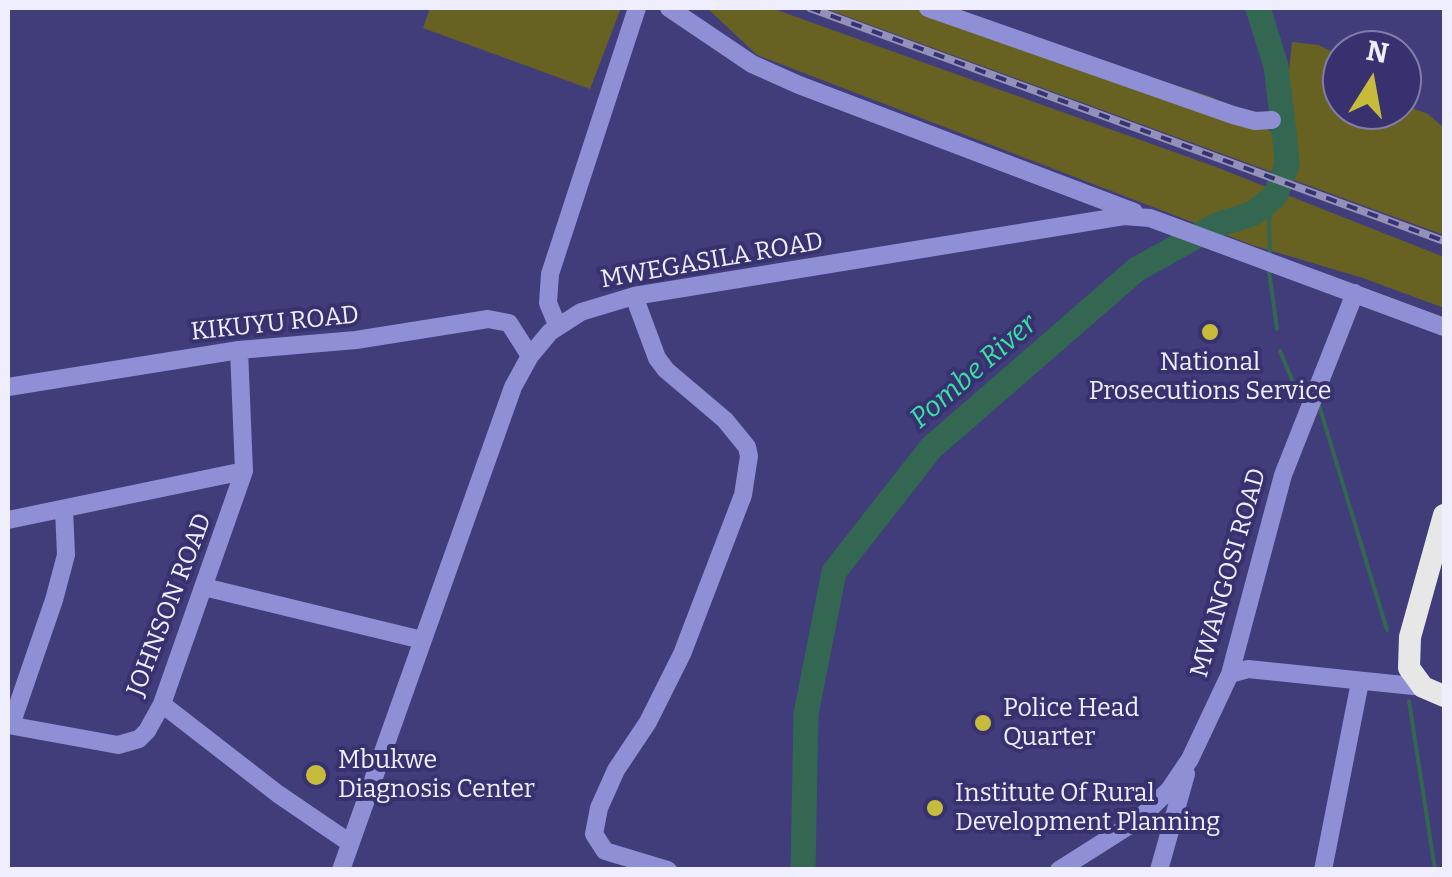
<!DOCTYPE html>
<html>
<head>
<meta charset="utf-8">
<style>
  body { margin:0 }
  #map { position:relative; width:1452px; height:877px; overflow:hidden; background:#413d7b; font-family:Bitter,serif }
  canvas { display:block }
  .frame { position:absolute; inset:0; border:10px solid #eeeefe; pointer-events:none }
  .north { position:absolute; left:1322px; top:30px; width:100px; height:100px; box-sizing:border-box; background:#37326f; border:2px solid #807da8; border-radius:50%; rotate:11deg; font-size:28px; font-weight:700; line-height:40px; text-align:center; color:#eeeefe }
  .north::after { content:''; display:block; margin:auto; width:35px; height:45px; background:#c7bb3b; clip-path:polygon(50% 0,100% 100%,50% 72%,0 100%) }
</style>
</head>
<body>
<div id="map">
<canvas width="1452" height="877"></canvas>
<div class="frame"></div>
<div class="north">N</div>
</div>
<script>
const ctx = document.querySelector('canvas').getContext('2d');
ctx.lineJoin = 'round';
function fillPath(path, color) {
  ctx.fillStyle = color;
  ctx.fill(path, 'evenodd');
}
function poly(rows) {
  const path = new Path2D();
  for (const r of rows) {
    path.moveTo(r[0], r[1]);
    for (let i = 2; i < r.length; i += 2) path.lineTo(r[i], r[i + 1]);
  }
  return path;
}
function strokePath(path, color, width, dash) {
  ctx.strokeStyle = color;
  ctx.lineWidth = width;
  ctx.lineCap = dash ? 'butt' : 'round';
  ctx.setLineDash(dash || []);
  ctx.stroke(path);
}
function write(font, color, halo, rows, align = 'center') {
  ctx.font = font + ' Bitter,serif';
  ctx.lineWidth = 8;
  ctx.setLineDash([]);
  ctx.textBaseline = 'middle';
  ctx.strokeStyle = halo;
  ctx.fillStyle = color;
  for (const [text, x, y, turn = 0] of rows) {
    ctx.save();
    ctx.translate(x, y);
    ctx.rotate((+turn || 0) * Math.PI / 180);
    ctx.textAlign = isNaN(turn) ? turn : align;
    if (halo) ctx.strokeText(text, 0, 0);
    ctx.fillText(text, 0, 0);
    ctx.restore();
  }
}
fillPath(poly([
  [430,8,621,8,590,89,423,28],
  [707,8,771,8,1216,167,1444,257,1444,308,1363,278,1252,245,757,55],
  [824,8,954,8,1046,44,1212,97,1272,132,1294,113,1288,81,1292,42,1318,45,1342,56,1342,110,1402,110,1402,104,1428,114,1444,128,1444,235]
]), '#686222');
strokePath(poly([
  [1270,251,1269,221,1275,196],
  [1269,271,1277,329],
  [1280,351,1295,387,1307,392],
  [1319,405,1387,630],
  [1409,701,1435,870]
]), '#336751', 4);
strokePath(poly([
  [803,870,806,714,834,572,931,448,1137,269,1217,225,1252,214,1275,196,1287,165,1286,149,1276,66,1258,8]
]), '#336751', 25);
strokePath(poly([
  [669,8,752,64,799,85,1134,212],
  [928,8,1233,115,1255,121,1272,120],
  [634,296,657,358,666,370,725,420,747,447,749,456,743,495,682,654,648,722,616,770,599,808,594,834,605,851,668,870],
  [558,327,548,303,550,274,637,8],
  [8,387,239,350,356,340,488,319,509,323,530,356],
  [8,520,244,471],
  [204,587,422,640],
  [1230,674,1248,669,1423,687],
  [162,704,278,794,350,843],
  [8,725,118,745,139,739,147,731,162,704,244,471,239,350],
  [11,725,54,600,66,555,64,509],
  [341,870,513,387,530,356,550,332,581,312,634,296,1124,216,1150,218,1444,327],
  [1059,870,1138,820,1169,790,1190,759,1230,674,1283,475,1355,293],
  [1159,870,1186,774],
  [1323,870,1360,682]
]), '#8f8fd5', 18);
strokePath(poly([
  [1444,515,1410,637,1409,668,1423,687,1444,696]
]), '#e7e7e7', 22);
const rail = poly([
  [810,8,1444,241]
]);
strokePath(rail, '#9391b9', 8);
strokePath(rail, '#37326f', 4, [11]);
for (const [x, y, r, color] of [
  [1210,332,10,"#c7bb3b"],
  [983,723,10,"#c7bb3b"],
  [316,775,12,"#c7bb3b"],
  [935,808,10,"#c7bb3b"]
]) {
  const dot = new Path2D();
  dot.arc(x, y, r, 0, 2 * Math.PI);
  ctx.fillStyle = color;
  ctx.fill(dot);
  strokePath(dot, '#37326f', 4);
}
write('25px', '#eeeefe', '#37326f', [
  ["MWEGASILA ROAD",712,261,-10],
  ["KIKUYU ROAD",275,324,-6],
  ["MWANGOSI ROAD",1229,573,-74],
  ["JOHNSON ROAD",170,605,-69]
]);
write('25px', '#eeeefe', '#37326f', [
  ["National",1210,363,"center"],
  ["Prosecutions Service",1210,392,"center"],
  ["Police Head",1003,709],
  ["Quarter",1003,738],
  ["Mbukwe",338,761],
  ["Diagnosis Center",338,790],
  ["Institute Of Rural",955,794],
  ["Development Planning",955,823]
], 'left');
write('italic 28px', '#38e1a5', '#37326f', [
  ["Pombe River",974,372,-41]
]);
</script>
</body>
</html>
